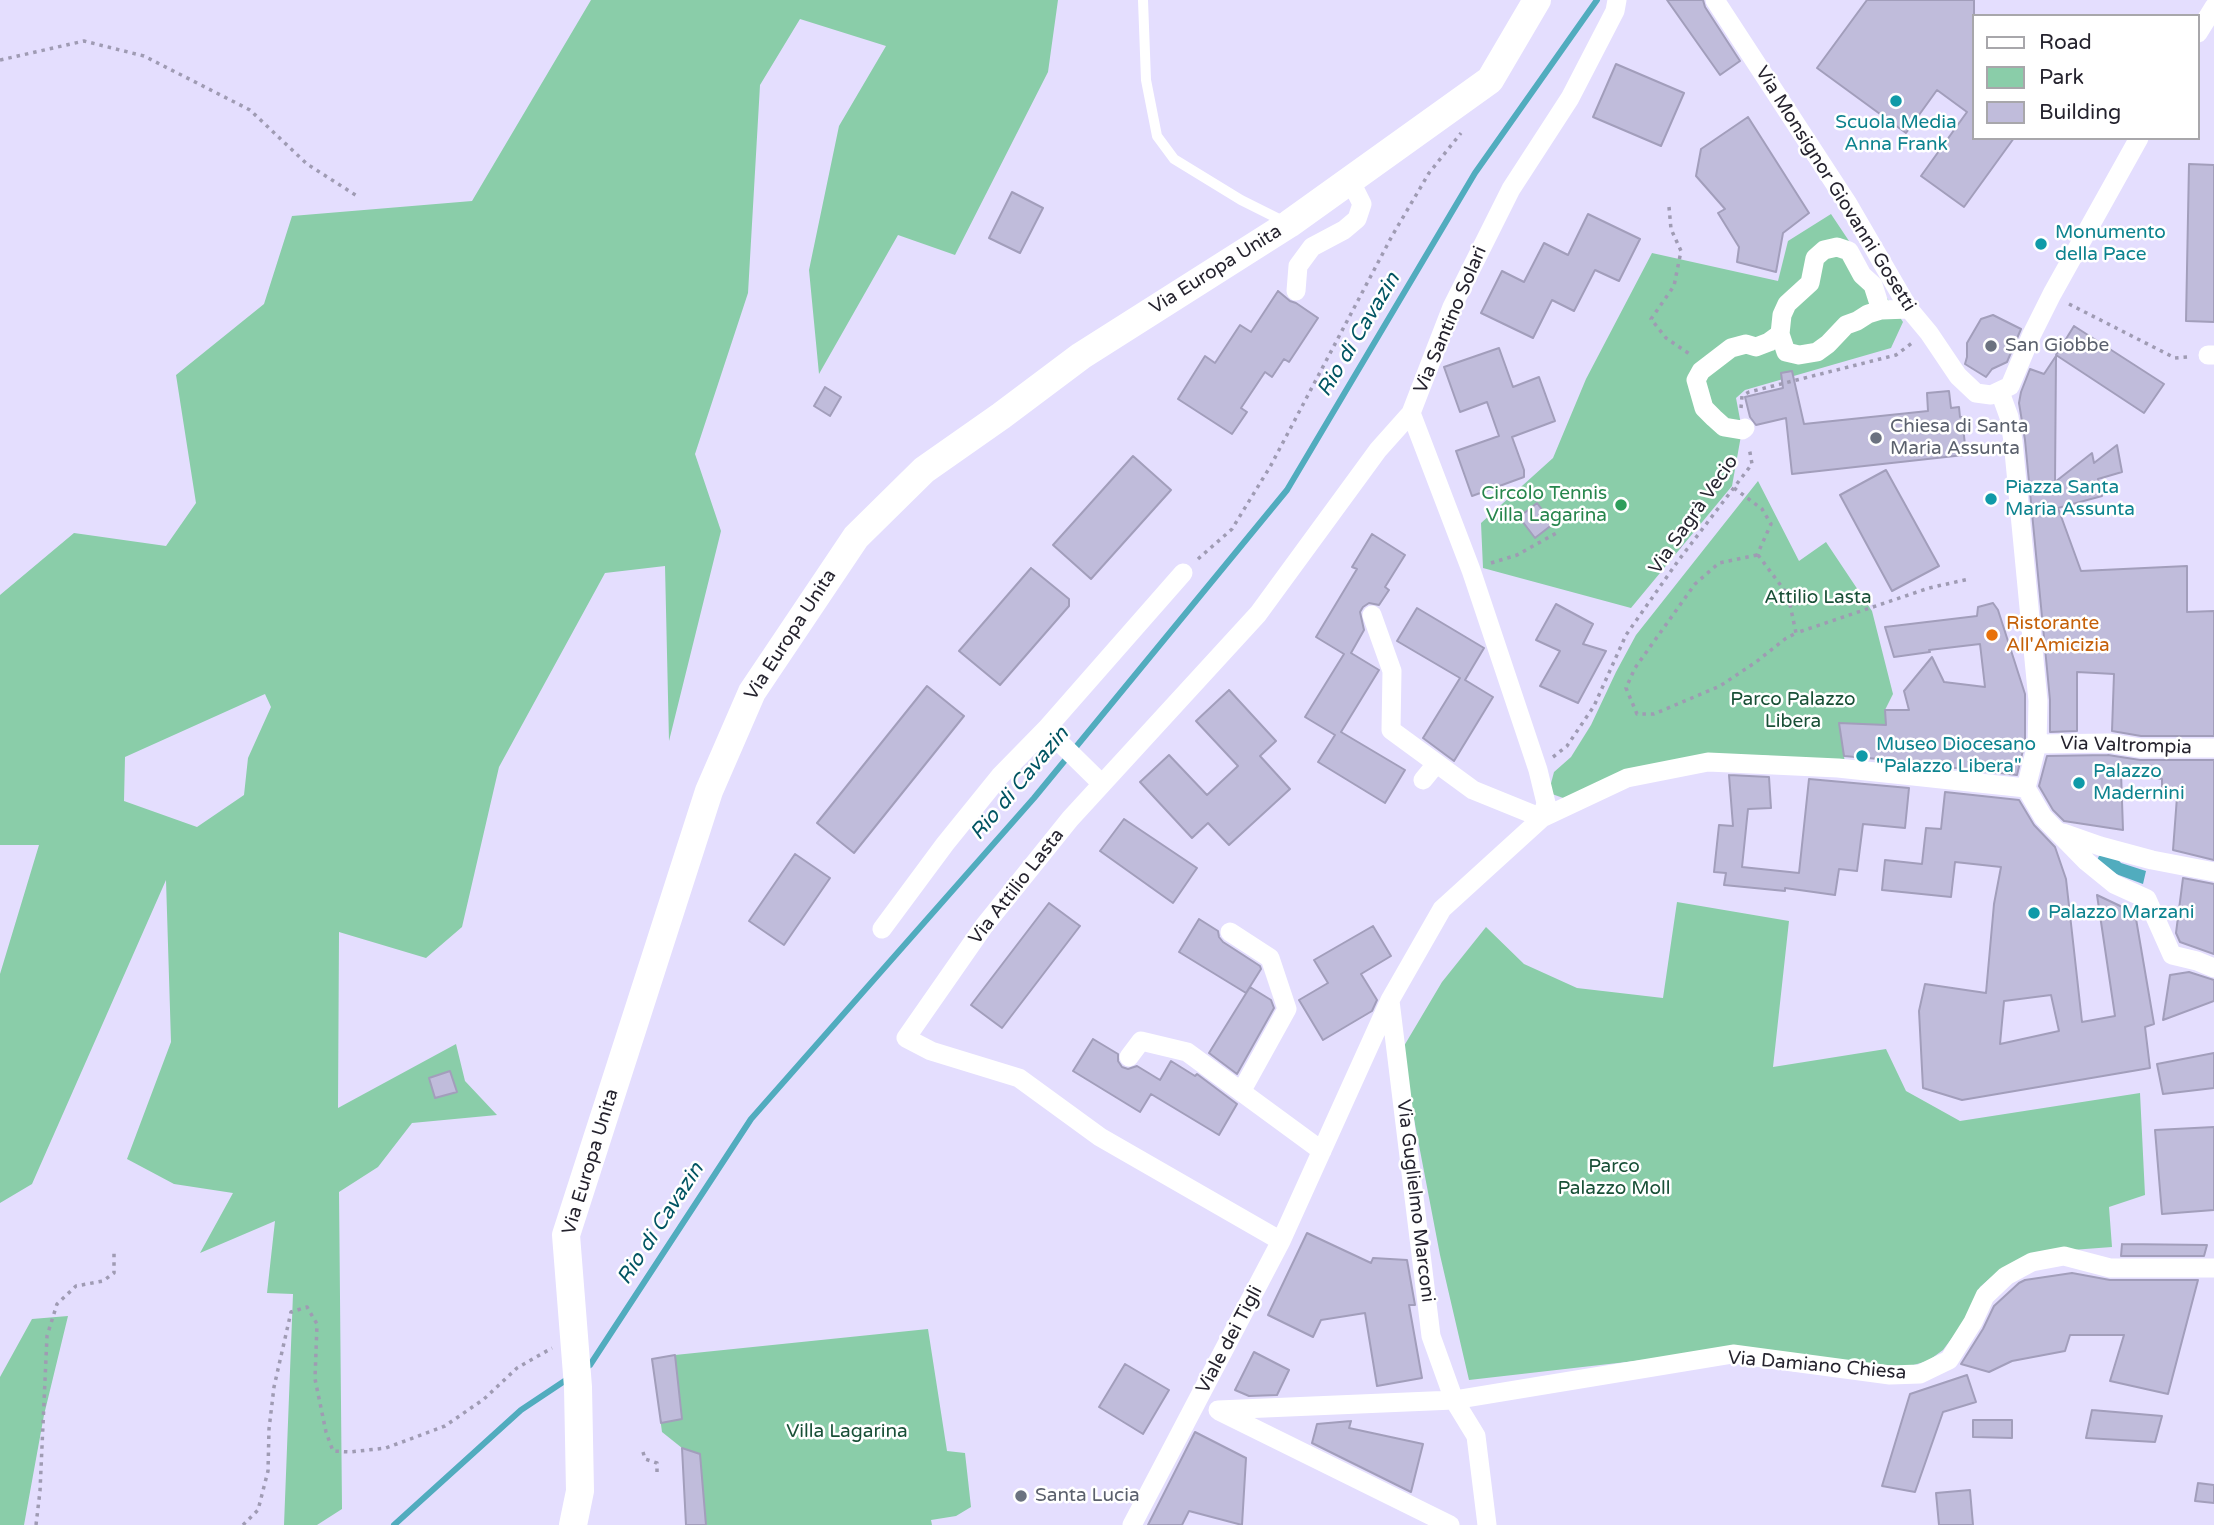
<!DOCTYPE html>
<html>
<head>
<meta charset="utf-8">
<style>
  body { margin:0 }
  #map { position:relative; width:2214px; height:1525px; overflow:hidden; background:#e4defe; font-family:"Varela Round",sans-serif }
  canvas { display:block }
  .legend { position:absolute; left:1972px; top:14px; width:228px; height:126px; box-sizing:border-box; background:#fff; border:2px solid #a8a7ab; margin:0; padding:9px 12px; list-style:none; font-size:21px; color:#25232e }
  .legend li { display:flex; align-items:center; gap:14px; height:35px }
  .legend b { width:35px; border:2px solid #a8a7ab }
</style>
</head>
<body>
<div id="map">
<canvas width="2214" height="1525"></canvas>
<ul class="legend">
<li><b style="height:9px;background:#fff"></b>Road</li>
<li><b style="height:19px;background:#8acda9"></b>Park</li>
<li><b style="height:19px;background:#c0bcdb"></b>Building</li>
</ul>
</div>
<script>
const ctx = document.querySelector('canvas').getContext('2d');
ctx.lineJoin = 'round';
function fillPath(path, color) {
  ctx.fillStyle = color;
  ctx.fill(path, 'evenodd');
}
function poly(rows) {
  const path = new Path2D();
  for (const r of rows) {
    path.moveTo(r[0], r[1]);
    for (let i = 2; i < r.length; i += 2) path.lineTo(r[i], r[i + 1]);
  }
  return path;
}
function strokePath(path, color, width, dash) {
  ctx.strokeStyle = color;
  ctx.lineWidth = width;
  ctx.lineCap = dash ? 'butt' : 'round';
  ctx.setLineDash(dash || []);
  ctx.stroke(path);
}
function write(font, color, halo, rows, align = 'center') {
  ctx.font = font + ' "Varela Round",sans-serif';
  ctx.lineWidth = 5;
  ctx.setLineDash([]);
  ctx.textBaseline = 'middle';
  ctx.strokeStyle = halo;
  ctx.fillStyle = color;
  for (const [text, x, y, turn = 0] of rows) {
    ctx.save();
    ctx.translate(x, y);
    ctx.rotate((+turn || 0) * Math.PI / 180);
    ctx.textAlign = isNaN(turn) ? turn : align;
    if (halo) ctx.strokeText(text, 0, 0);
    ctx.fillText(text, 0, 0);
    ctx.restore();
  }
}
fillPath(poly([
  [591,0,1058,0,1048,72,955,255,898,235,819,374,809,270,839,126,886,46,800,19,760,85,748,293,695,454,721,531,669,741,665,566,605,573,499,767,462,927,426,958,339,932,338,1108,456,1044,465,1081,497,1115,412,1123,378,1167,339,1192,342,1509,317,1525,284,1525,293,1294,267,1293,275,1221,200,1253,233,1193,174,1184,127,1159,171,1042,166,880,32,1184,0,1203,0,974,39,845,0,845,0,595,74,533,166,546,196,503,176,375,264,304,292,216,472,201],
  [265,694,271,707,248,758,244,795,197,827,124,801,125,757],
  [1831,214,1903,322,1891,348,1745,390,1736,398,1742,430,1732,486,1631,608,1483,568,1481,523,1553,458,1586,379,1652,253,1778,281,1788,241],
  [1758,481,1799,561,1826,542,1872,611,1893,694,1885,710,1886,725,1839,723,1845,763,1760,755,1566,799,1552,794,1550,787,1554,772,1571,757,1591,725,1616,672,1636,635],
  [1677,902,1789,921,1773,1067,1886,1049,1906,1091,1960,1121,2140,1093,2145,1195,2109,1207,2112,1247,2045,1252,1997,1272,1980,1287,1967,1318,1943,1350,1928,1361,1906,1367,1878,1367,1740,1349,1469,1380,1440,1255,1401,1051,1442,982,1486,927,1524,964,1577,988,1663,998],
  [68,1316,44,1415,24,1525,0,1525,0,1377,32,1319],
  [928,1329,947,1451,965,1453,971,1507,956,1516,931,1520,932,1525,686,1525,682,1448,662,1432,652,1359,675,1355]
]), '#8acda9');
fillPath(poly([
  [2107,853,2115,856,2121,863,2146,871,2143,884,2116,874,2096,862,2099,856]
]), '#51acbe');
strokePath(poly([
  [584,1369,590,1365,751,1119,1034,798,1287,490,1475,173,1597,0],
  [394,1525,521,1410,569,1378]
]), '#51acbe', 6);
const building = poly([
  [1667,0,1703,0,1705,7,1740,61,1720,75,1667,0],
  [1867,0,1974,0,1974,138,2014,138,1964,207,1921,176,1967,112,1937,90,1906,133,1817,68,1867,0],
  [1616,64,1684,93,1661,146,1593,117,1616,64],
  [1748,117,1809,213,1783,233,1776,272,1737,262,1739,247,1718,213,1725,209,1696,176,1701,149,1748,117],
  [2189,164,2214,165,2214,322,2186,321,2189,164],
  [1012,192,1043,208,1020,253,989,238,1012,192],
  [1588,214,1640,239,1619,281,1595,270,1574,311,1552,300,1533,338,1481,313,1502,271,1524,282,1544,243,1568,255,1588,214],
  [1278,291,1290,301,1296,303,1318,318,1289,362,1284,359,1272,377,1265,372,1241,408,1247,412,1232,434,1178,399,1205,356,1215,363,1240,325,1251,332,1278,291],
  [1993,315,2021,329,2007,362,1992,369,1986,377,1965,364,1967,357,1967,343,1981,319,1993,315],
  [2074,326,2164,384,2144,413,2056,355,2074,326],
  [1499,348,1513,387,1539,377,1555,421,1512,437,1524,470,1524,477,1472,496,1456,451,1499,436,1487,402,1460,412,1444,367,1499,348],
  [2056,356,2055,482,2092,453,2094,463,2117,445,2122,472,2098,479,2102,496,2058,508,2081,571,2187,566,2187,612,2214,611,2214,736,2141,736,2112,731,2114,674,2077,672,2077,731,2050,732,2050,700,2025,440,2019,403,2021,392,2030,369,2044,374,2056,356],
  [1792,371,1804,424,1928,411,1927,393,1949,391,1951,408,1959,407,1960,417,1962,417,1965,445,1963,445,1964,455,1792,474,1786,418,1756,425,1750,417,1745,397,1783,388,1781,373,1792,371],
  [825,387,841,397,830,416,814,406,825,387],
  [1133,456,1171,490,1091,579,1053,545,1133,456],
  [1886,470,1939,566,1892,591,1840,495,1886,470],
  [1537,503,1553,524,1535,538,1519,517,1537,503],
  [1372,534,1405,555,1385,587,1389,590,1379,605,1369,603,1363,607,1360,612,1364,630,1351,653,1379,670,1341,732,1405,770,1385,803,1318,762,1335,735,1305,717,1344,654,1316,637,1357,569,1352,567,1372,534],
  [1031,568,1069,599,1069,606,1000,685,959,651,1031,568],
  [1993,603,1998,610,2025,694,2025,742,2017,775,1947,767,1948,765,1844,756,1839,723,1886,725,1885,710,1909,710,1904,691,1932,657,1944,682,1985,687,1980,644,1929,650,1930,652,1894,657,1885,627,1977,616,1978,607,1993,603],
  [1556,604,1593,624,1583,644,1606,651,1578,703,1540,686,1560,651,1536,640,1556,604],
  [1417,608,1484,648,1465,680,1493,697,1454,761,1423,738,1460,678,1397,641,1417,608],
  [927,686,964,716,854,853,817,823,927,686],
  [1229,690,1276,741,1260,756,1290,789,1229,845,1208,823,1192,838,1140,782,1169,755,1207,795,1238,766,1196,721,1229,690],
  [2108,755,2140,760,2214,760,2214,860,2173,850,2177,797,2162,795,2162,779,2121,772,2123,830,2064,821,2053,810,2039,786,2047,756,2108,755],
  [1729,775,1769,777,1771,808,1748,809,1742,867,1799,873,1809,779,1909,788,1905,828,1863,824,1857,871,1839,869,1835,895,1785,888,1785,891,1724,885,1726,873,1714,872,1719,825,1733,826,1729,775],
  [1945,792,2019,800,2034,825,2055,847,2066,879,2082,1022,2115,1016,2097,895,2135,913,2154,1024,2145,1027,2150,1068,1962,1100,1923,1088,1919,1011,1925,984,1986,993,1994,904,2001,867,1955,862,1951,897,1882,890,1885,860,1922,864,1926,828,1941,829,1945,792],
  [2051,995,2059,1031,2000,1044,2004,1001,2051,995],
  [1124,819,1197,868,1173,903,1100,851,1124,819],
  [795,854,830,878,784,945,749,921,795,854],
  [2183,878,2214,884,2214,954,2180,942,2176,933,2183,878],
  [1049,903,1080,926,1002,1028,971,1005,1049,903],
  [1199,919,1218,931,1219,937,1223,942,1260,966,1261,969,1246,993,1179,952,1199,919],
  [1373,926,1391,956,1361,974,1377,1000,1372,1011,1323,1040,1299,1000,1328,983,1314,960,1373,926],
  [2189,972,2214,980,2214,1001,2163,1020,2170,975,2189,972],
  [1250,987,1271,1000,1274,1008,1237,1074,1209,1053,1250,987],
  [1093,1039,1118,1054,1118,1061,1122,1067,1128,1069,1137,1066,1160,1080,1171,1061,1195,1076,1197,1074,1237,1104,1219,1135,1151,1094,1140,1112,1073,1071,1093,1039],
  [2214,1053,2214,1088,2163,1094,2157,1064,2214,1053],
  [450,1071,457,1092,435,1098,429,1078,450,1071],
  [2214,1127,2214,1210,2162,1214,2155,1130,2214,1127],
  [1307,1233,1371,1263,1373,1258,1407,1260,1415,1305,1409,1305,1422,1378,1377,1386,1365,1313,1321,1320,1313,1337,1268,1315,1307,1233],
  [2122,1244,2207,1245,2204,1256,2121,1256,2122,1244],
  [2072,1273,2110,1280,2198,1280,2168,1394,2110,1381,2124,1335,2070,1335,2065,1351,2012,1361,1989,1372,1961,1364,1983,1329,1994,1306,2019,1283,2025,1280,2072,1273],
  [1254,1352,1289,1370,1277,1395,1249,1396,1235,1390,1254,1352],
  [675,1355,682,1419,661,1423,652,1359,675,1355],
  [1125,1364,1169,1390,1143,1434,1099,1407,1125,1364],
  [1967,1375,1976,1402,1943,1412,1915,1492,1882,1486,1910,1394,1967,1375],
  [2092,1410,2162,1416,2155,1442,2086,1438,2092,1410],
  [1973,1420,2012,1420,2012,1438,1973,1437,1973,1420],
  [1351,1421,1349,1428,1423,1444,1411,1492,1312,1443,1317,1424,1351,1421],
  [1195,1432,1246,1458,1242,1525,1189,1511,1182,1525,1148,1525,1195,1432],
  [682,1448,700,1454,706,1525,686,1525,682,1448],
  [2198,1483,2214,1485,2214,1503,2195,1501,2198,1483],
  [1970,1490,1973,1525,1939,1525,1936,1493,1970,1490]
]);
fillPath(building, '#c0bcdb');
strokePath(building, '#a29ebb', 2);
strokePath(poly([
  [0,60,84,41,144,56,250,110,307,164,357,196],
  [1669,207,1671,229,1681,251,1674,286,1651,319,1666,338,1691,355],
  [2069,304,2175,358,2188,357],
  [1741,408,1742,396,1749,392,1896,355,1912,343],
  [1734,488,1762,509,1771,524,1757,555],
  [1671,541,1687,550],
  [1757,555,1719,563,1695,584,1635,668,1626,688,1637,714,1654,714,1720,686,1756,662,1785,639,1796,633],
  [1758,555,1788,595,1796,633,1929,588,1969,579],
  [1198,559,1232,529,1270,467,1392,236,1429,173,1461,133],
  [1491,563,1517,555,1560,531],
  [1553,757,1567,746,1594,706,1626,635,1678,561,1752,464,1749,447],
  [643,1452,645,1459,657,1463,657,1474],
  [36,1525,40,1491,47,1336,57,1304,76,1286,103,1281,114,1273,114,1253],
  [243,1525,258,1510,268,1471,269,1429,274,1387,291,1312,307,1307,317,1324,315,1379,326,1432,333,1451,350,1452,386,1448,445,1426,484,1399,517,1368,552,1348]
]), '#9f9bb3', 3.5, [3.5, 5]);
strokePath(poly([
  [1143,0,1146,80,1157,136,1174,159,1241,200,1285,222]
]), '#fff', 10);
strokePath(poly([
  [1715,0,1848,204,1909,309,1929,333,1958,376,1976,393,1991,395,2010,386,2032,334,2052,294,2139,138],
  [2198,33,2214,7],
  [1296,291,1298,266,1312,247,1344,230,1357,219,1362,204,1350,180],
  [1881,310,1868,314,1857,321,1846,325,1828,344,1817,352,1799,355,1786,352,1780,334,1782,315,1787,304,1810,283,1815,258,1824,250,1837,247,1849,251,1862,275,1873,285,1881,310,1909,309],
  [2208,355,2214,355],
  [2000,392,2009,417,2013,441,2038,701,2037,744,2026,788],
  [1411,413,1471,570,1538,770,1546,803,1542,818],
  [1745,428,1742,430,1724,427,1714,418,1704,408,1696,380,1701,371,1731,348,1746,344,1756,347,1769,342,1780,334],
  [1372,615,1392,671,1391,730,1473,790,1542,818],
  [1046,729,1102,784],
  [2037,744,2109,743,2140,748,2214,748],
  [1423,780,1436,764],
  [2026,788,2043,817,2087,862,2114,884,2147,899,2172,955,2197,961,2214,968],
  [2063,833,2100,846,2152,860,2214,872],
  [882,929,945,844,1000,776,1046,729,1183,573],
  [1230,932,1270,958,1287,1009,1241,1092],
  [1390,1001,1431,1336,1454,1400,1476,1436,1487,1525],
  [1129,1057,1141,1041,1187,1052,1322,1151],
  [1281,1241,1100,1137,1019,1078,931,1051,906,1038,984,926,1070,819,1258,614,1378,450,1411,413,1452,307,1511,189,1570,98,1615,11,1617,0],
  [1218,1410,1454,1400,1733,1354,1890,1375,1920,1374,1949,1360,1973,1322,1985,1296,2006,1276,2032,1262,2064,1256,2110,1268,2214,1268],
  [1219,1411,1450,1525],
  [1132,1525,1281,1241,1390,1000,1442,909,1542,818,1627,778,1708,762,1838,768,2026,788]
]), '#fff', 19);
strokePath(poly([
  [573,1525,580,1491,578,1387,566,1235,709,791,752,692,856,537,924,470,1001,416,1081,356,1289,224,1490,80,1537,0]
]), '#fff', 28);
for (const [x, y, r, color] of [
  [1896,101,7,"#0f9aa8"],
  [2041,244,7,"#0f9aa8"],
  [1991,346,7,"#6b7280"],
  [1876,438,7,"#6b7280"],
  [1991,499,7,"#0f9aa8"],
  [1621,505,7,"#2e9e5b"],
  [1992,635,7,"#e8710a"],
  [1862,756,7,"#0f9aa8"],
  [2079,783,7,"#0f9aa8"],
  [2034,913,7,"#0f9aa8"],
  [1021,1496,7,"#6b7280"]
]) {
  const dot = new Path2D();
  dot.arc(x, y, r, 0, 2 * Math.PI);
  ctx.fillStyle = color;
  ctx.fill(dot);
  strokePath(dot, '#fff', 2.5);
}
write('19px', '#0d838f', '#fff', [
  ["Scuola Media",1896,123,"center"],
  ["Anna Frank",1896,145,"center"],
  ["Monumento",2055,233],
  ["della Pace",2055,255],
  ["Piazza Santa",2005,488],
  ["Maria Assunta",2005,510],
  ["Museo Diocesano",1876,745],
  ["\"Palazzo Libera\"",1876,767],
  ["Palazzo",2093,772],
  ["Madernini",2093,794],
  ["Palazzo Marzani",2048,913]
], 'left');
write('19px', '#25232e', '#fff', [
  ["Via Monsignor Giovanni Gosetti",1835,189,58],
  ["Via Europa Unita",1216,270,-32],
  ["Via Santino Solari",1451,320,-67],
  ["Via Sagrà Vecio",1694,515,-55],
  ["Via Europa Unita",791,635,-57],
  ["Via Valtrompia",2126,746,2],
  ["Via Attilio Lasta",1017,887,-52],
  ["Via Europa Unita",591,1162,-73],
  ["Via Guglielmo Marconi",1415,1201,83],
  ["Viale dei Tigli",1230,1340,-62],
  ["Via Damiano Chiesa",1817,1366,5]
]);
write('19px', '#5b616d', '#fff', [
  ["San Giobbe",2005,346],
  ["Chiesa di Santa",1890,427],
  ["Maria Assunta",1890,449],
  ["Santa Lucia",1035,1496]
], 'left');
write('19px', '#27864d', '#fff', [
  ["Circolo Tennis",1607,494],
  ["Villa Lagarina",1607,516]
], 'right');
write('19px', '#195037', '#fff', [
  ["Attilio Lasta",1818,598],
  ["Parco Palazzo",1793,700],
  ["Libera",1793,722],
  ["Parco",1614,1167],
  ["Palazzo Moll",1614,1189],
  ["Villa Lagarina",847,1432]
]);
write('19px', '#c56008', '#fff', [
  ["Ristorante",2006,624],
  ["All'Amicizia",2006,646]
], 'left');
write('italic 21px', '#005462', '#fff', [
  ["Rio di Cavazin",1359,335,-59],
  ["Rio di Cavazin",1020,784,-50],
  ["Rio di Cavazin",661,1224,-57]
]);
</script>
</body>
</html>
